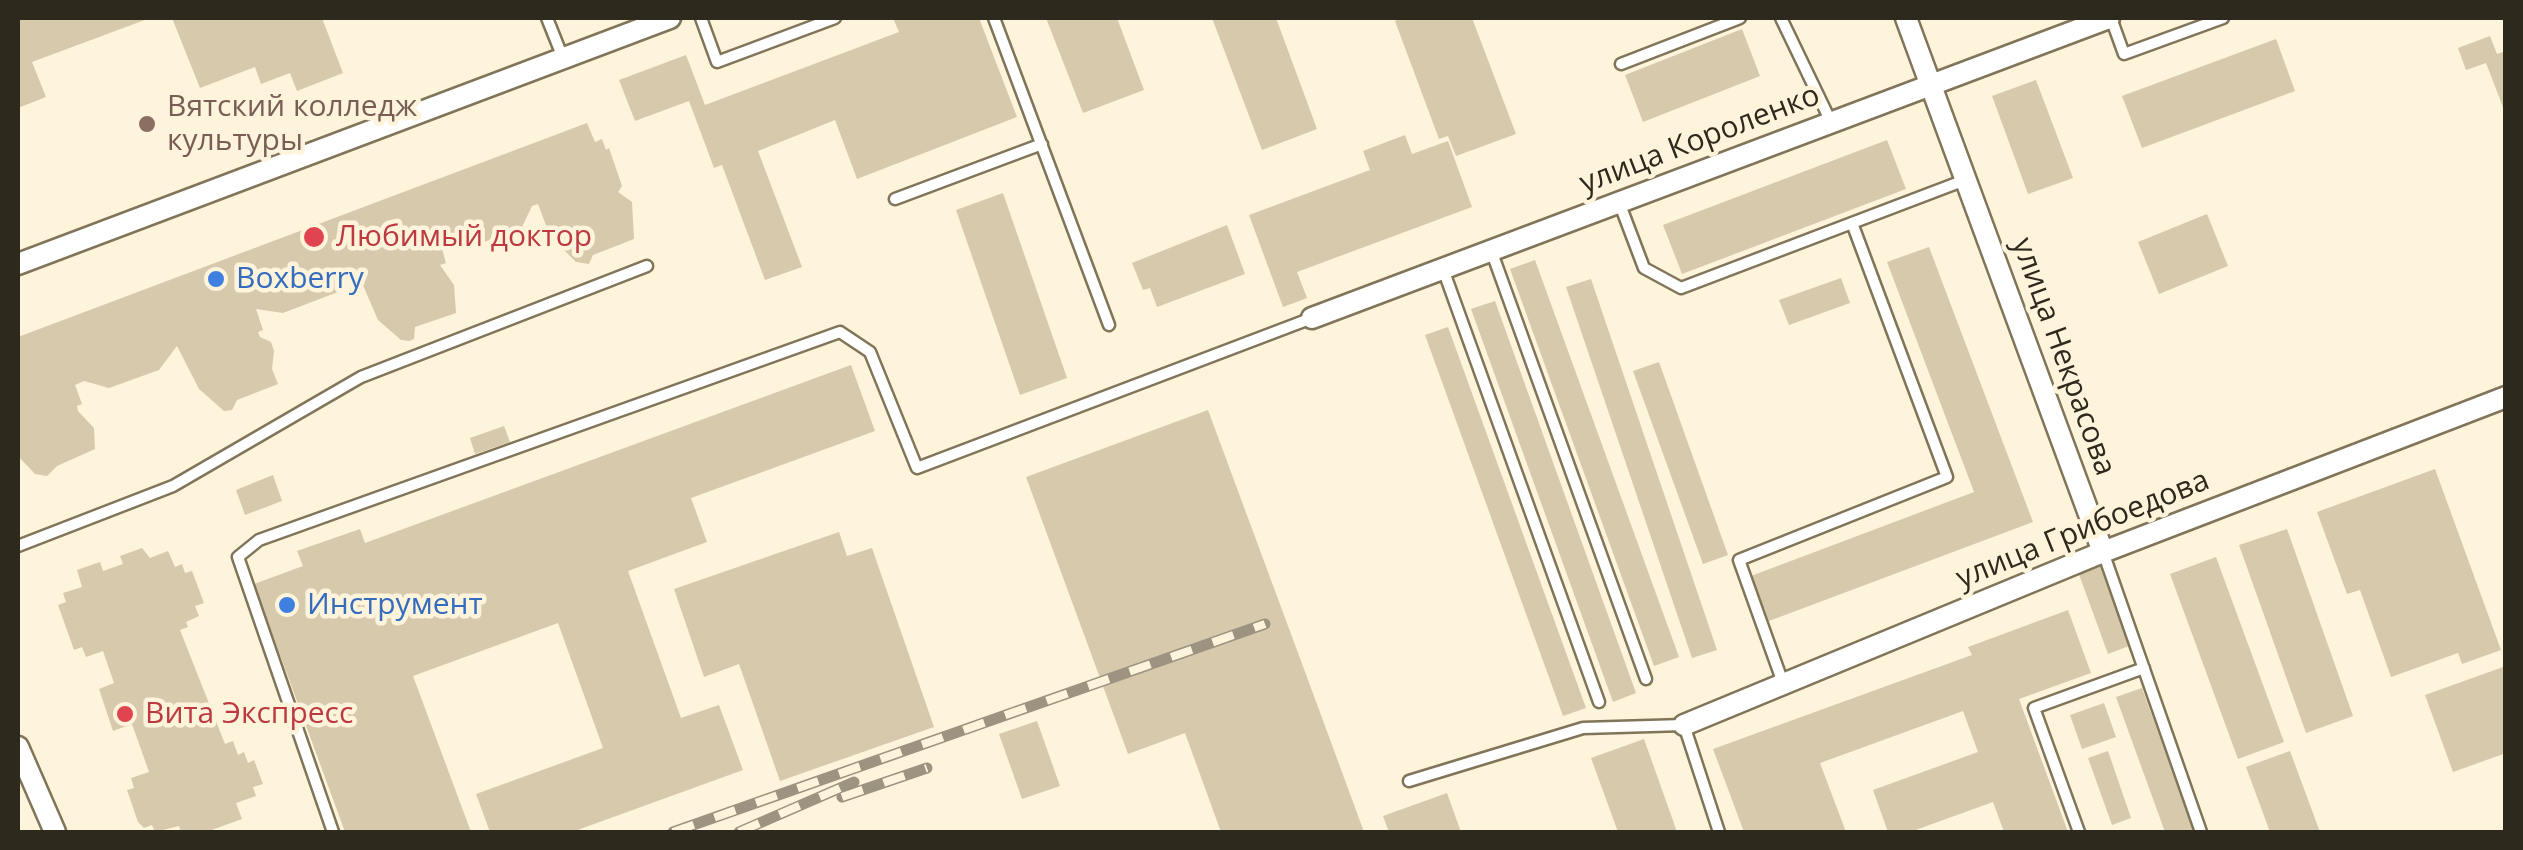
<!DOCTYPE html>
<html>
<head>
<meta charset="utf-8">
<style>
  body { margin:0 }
  #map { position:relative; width:2523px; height:850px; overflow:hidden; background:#fef3db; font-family:"Open Sans",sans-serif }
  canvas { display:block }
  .frame { position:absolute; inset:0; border:20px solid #2e291d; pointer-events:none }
</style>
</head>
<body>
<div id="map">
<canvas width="2523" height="850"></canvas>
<div class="frame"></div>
</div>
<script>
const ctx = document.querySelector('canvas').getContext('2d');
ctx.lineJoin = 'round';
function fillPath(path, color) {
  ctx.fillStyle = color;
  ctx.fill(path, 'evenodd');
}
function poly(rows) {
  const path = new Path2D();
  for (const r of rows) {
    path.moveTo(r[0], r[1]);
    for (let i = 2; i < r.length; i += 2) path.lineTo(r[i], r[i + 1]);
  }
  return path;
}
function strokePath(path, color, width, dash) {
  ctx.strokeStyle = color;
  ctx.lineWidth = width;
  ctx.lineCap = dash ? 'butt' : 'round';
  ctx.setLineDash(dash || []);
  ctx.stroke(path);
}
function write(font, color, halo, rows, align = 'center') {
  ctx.font = font + ' "Open Sans",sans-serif';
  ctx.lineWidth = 9;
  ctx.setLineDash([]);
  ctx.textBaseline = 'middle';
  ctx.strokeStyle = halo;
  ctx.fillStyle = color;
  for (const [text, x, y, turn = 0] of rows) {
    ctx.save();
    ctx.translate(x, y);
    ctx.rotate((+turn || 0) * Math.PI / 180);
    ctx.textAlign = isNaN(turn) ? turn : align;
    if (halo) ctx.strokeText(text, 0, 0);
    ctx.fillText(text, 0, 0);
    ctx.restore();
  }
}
fillPath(poly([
  [22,18,150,18,32,62,46,97,18,108,18,19],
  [172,18,322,18,343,73,297,91,290,73,261,84,255,67,200,88],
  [893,18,979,18,1017,117,857,179,835,120,758,151,802,267,765,280,722,165,714,168,689,101,635,121,619,80,686,55,705,105,899,32],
  [1046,18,1117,18,1144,90,1083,113],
  [1212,18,1276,18,1317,129,1262,150],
  [1403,18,1472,18,1516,134,1456,156,1448,136,1439,139,1395,21],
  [1742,29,1760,76,1643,122,1625,75],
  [2490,36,2497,54,2506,51,2506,115,2486,63,2466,70,2458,48],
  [2276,39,2295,91,2142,148,2122,96],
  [2036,80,2073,178,2028,194,1992,96],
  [587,123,595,142,602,139,606,150,609,148,622,186,618,192,632,202,634,239,593,255,589,264,576,262,550,236,538,204,532,206,522,227,472,247,453,238,440,242,446,263,440,265,454,285,456,313,415,327,414,339,409,341,401,340,378,320,356,269,348,271,338,292,283,313,256,309,263,330,258,332,260,337,271,342,274,351,272,369,278,384,237,400,232,410,224,411,199,389,177,346,159,370,109,388,84,381,75,385,82,404,77,406,78,411,94,428,95,449,57,466,47,476,35,474,18,456,18,337],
  [1405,135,1412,154,1448,141,1472,207,1297,272,1307,298,1283,307,1249,215,1370,170,1363,151],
  [1887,140,1906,189,1682,274,1663,225],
  [1003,193,1067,378,1020,395,956,210],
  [2207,214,2228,266,2159,294,2138,242],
  [1227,225,1245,274,1157,307,1150,288,1143,290,1132,263],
  [1929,247,2033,522,1769,621,1751,576,1974,492,1887,262],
  [1535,260,1679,657,1654,666,1510,269],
  [1841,278,1850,303,1789,325,1779,300],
  [1591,279,1717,650,1692,658,1566,287],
  [1495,301,1636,693,1613,702,1471,309],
  [1448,327,1586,708,1563,716,1425,335],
  [1659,362,1728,555,1703,564,1633,371],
  [851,365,875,431,691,498,707,542,628,571,681,718,719,705,743,770,572,832,490,832,476,794,603,748,558,623,413,676,471,832,345,832,254,584,303,566,297,551,360,529,365,543],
  [1208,410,1321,715,1364,832,1221,832,1185,733,1128,754,1026,477],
  [504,426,510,442,475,454,470,438],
  [2435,469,2501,650,2462,664,2458,653,2391,677,2360,590,2347,594,2317,512],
  [273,475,282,501,245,515,236,490],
  [2287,529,2353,716,2306,733,2239,545],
  [839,532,847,556,872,548,934,727,780,781,739,664,704,677,674,589],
  [142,548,150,558,168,551,175,567,182,564,185,573,192,571,204,603,195,606,199,616,186,622,188,627,180,630,225,744,233,741,238,755,244,752,248,763,254,760,263,784,253,787,256,796,236,803,242,819,206,832,181,832,179,826,155,832,152,825,144,828,138,822,127,790,134,788,131,778,149,772,132,724,113,731,99,689,114,683,103,651,86,657,82,647,74,650,58,605,66,602,63,593,82,587,77,570,100,562,103,571,123,564,120,556],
  [2216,557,2284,742,2238,759,2170,574],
  [2098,561,2129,646,2108,654,2077,569],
  [2068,610,2091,673,2019,699,2068,832,2004,832,1993,802,1910,832,1888,832,1873,790,1978,752,1963,711,1820,763,1846,832,1744,832,1713,749,1972,655,1968,647],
  [2506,666,2506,753,2453,772,2425,695],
  [2142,688,2194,832,2165,832,2116,697],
  [2104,703,2116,737,2082,749,2070,715],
  [1037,721,1060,786,1022,799,999,734],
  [1644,739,1671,815,1677,832,1618,832,1591,758],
  [2108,751,2131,818,2112,825,2088,758],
  [2290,751,2320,832,2270,832,2246,767],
  [1447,793,1461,832,1389,832,1383,816]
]), '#d7c9ac');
const service = poly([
  [547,18,563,58],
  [701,18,717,62,835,18],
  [994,18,1109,325],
  [1781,18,1831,122],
  [2111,18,2124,54,2223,18],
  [1621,64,1740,18],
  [895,199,1042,144],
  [1619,202,1644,268,1681,288,1965,180],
  [1491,250,1646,679],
  [1443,269,1599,702],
  [18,546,173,486,361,377,647,266],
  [2103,552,2201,832],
  [1783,683,1739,560,1947,477,1852,223],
  [1409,781,1583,728,1684,725,1719,832],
  [333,832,238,557,259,540,840,332,870,352,917,468,1312,318],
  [2079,832,2034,708,2144,668]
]);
const minor = poly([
  [1906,18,2103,552],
  [18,264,670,18],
  [1312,318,2109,18],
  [1684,725,2103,552,2506,397],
  [18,747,55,832]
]);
strokePath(service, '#807459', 15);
strokePath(minor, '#807459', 25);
strokePath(service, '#fff', 10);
strokePath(minor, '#fff', 20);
const rail = poly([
  [842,797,927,768],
  [673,832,1265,624],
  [739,832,854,782]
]);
strokePath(rail, '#9c9381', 11);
strokePath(rail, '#fef3db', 8, [22]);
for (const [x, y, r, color] of [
  [147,124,10,"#8d6e63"],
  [314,237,12,"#e0444e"],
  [216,279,10,"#3f7fe0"],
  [287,605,10,"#3f7fe0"],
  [125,714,10,"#e0444e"]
]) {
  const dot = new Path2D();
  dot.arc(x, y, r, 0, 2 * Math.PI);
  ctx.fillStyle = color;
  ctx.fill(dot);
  strokePath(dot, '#fef3db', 4);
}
write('30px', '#785e54', '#fef3db', [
  ["Вятский колледж",167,107],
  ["культуры",167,141]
], 'left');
write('30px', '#2e291d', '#fef3db', [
  ["улица Короленко",1700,140,-21],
  ["улица Некрасова",2063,357,70],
  ["улица Грибоедова",2083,530,-22]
]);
write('30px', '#be3a42', '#fef3db', [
  ["Любимый доктор",336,237],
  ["Вита Экспресс",145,714]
], 'left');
write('30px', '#366cbe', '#fef3db', [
  ["Boxberry",236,279],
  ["Инструмент",307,605]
], 'left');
</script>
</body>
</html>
